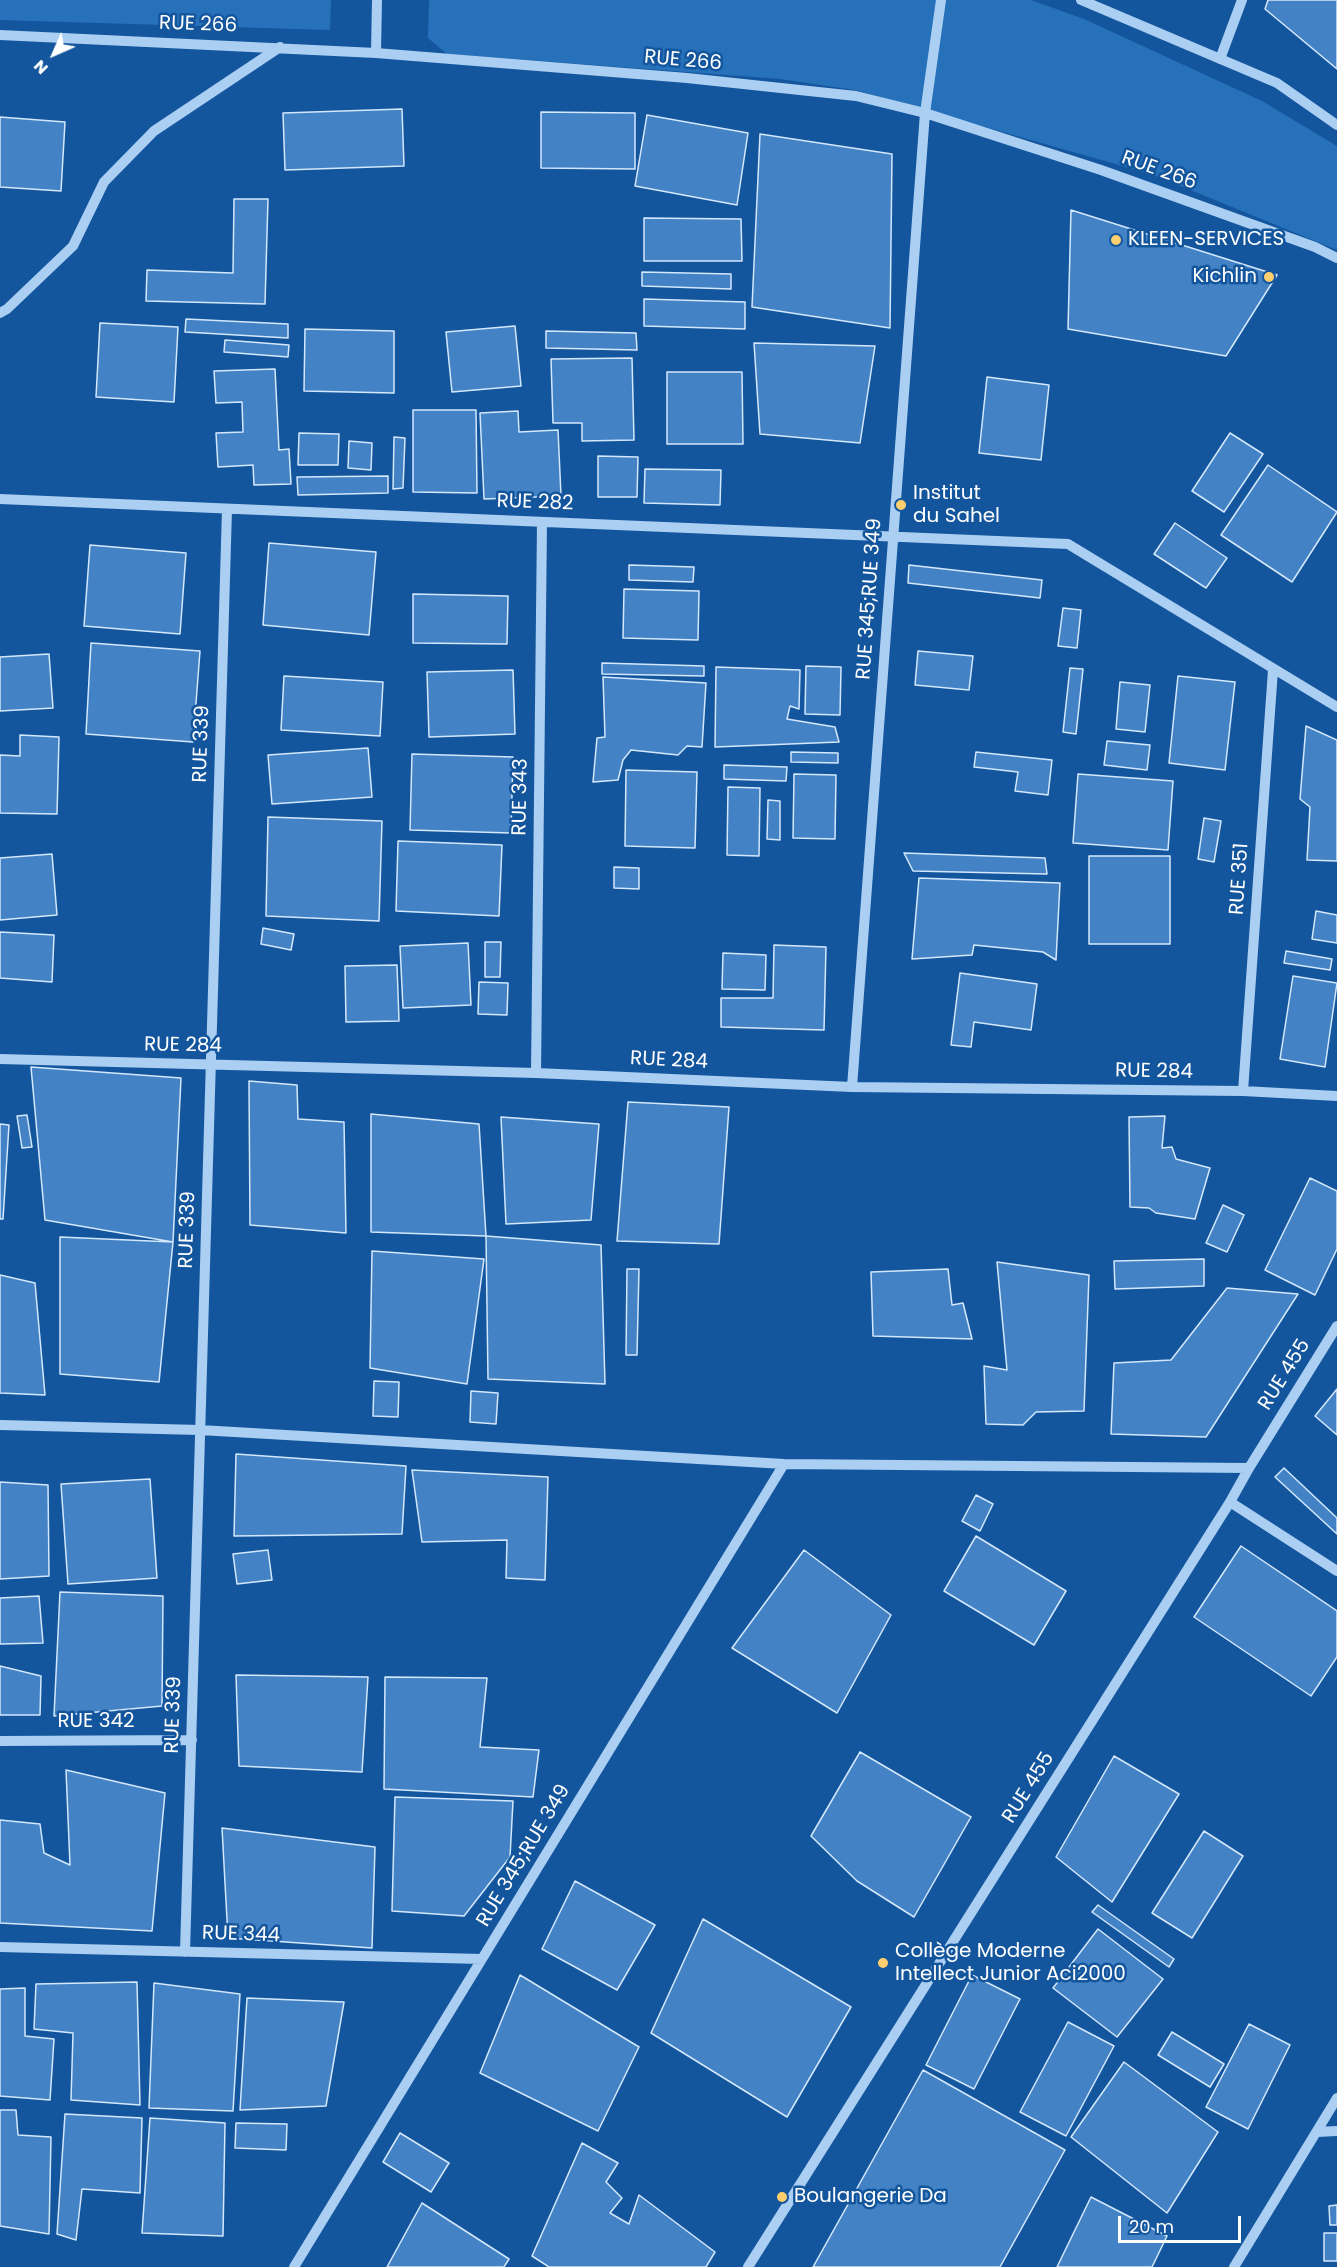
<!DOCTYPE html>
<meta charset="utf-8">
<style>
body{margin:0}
#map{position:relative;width:1337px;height:2267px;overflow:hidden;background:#14569d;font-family:Poppins,sans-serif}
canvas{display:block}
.north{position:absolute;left:24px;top:24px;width:60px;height:60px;-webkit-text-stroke:4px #14569d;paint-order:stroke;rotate:225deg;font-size:16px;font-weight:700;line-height:24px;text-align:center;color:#fff}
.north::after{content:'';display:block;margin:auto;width:21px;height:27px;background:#fff;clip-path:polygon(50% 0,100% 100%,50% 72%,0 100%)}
.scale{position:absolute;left:1118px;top:2216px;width:123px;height:27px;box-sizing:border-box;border:3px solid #fff;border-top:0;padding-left:8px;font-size:18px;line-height:21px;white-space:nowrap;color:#fff;-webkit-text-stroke:4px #14569d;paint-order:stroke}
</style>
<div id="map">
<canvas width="1337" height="2267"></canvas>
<div class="north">N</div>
<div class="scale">20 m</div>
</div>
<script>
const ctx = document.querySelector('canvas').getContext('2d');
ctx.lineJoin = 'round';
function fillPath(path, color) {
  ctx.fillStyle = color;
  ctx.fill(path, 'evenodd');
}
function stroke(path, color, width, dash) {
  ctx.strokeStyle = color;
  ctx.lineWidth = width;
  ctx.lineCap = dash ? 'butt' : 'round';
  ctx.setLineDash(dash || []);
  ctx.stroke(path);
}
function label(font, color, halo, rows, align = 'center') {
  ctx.font = font + ' Poppins,sans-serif';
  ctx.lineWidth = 5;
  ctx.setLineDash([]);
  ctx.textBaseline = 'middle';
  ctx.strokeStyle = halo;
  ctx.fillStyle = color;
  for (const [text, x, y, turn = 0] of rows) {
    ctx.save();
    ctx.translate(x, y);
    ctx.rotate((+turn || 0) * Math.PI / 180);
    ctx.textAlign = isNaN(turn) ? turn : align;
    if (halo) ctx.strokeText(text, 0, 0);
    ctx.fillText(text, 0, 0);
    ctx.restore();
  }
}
fillPath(new Path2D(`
 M0,0h331l-1,30 -330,-10z
 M429,0h602l53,19 178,82 75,45v104l-183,-75 -299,-85 -75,-11 -333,-25 -19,-16z`), '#2771bb');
const building = new Path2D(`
 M1268,0h69v69l-72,-60z
 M402,109l2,57 -119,4 -2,-57z
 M541,112l94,1v56l-94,-1z
 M647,115l101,18 -11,72 -102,-19z
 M0,117l65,5 -4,69 -61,-4z
 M760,134l132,20 -2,174 -138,-21z
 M234,199h34l-3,105 -119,-3 1,-31 86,3z
 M1071,210l206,65 -51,81 -158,-27z
 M644,218l97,1 1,42h-98z
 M642,272l89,2v15l-89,-3z
 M644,299l101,3v27l-101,-3z
 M186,319l102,5v14l-103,-6z
 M100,323l78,4 -4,75 -78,-5z
 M515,326l6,60 -69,6 -6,-60z
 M305,329l89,2v62l-90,-2z
 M546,331l90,2 1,17 -91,-2z
 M225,340l64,5 -1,12 -64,-5z
 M754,343l121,3 -15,97 -100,-9z
 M632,358l2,82 -52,1v-18h-29l-2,-64z
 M275,369l4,81 10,-1 2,35 -37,1 -1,-20 -35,2 -2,-34 27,-1 -1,-30 -26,1 -2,-32z
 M667,372h75l1,72h-76z
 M987,377l62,8 -8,75 -62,-7z
 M413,410h63l1,83 -64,-1z
 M518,411l1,21 39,-2 3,66 -77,3 -4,-86z
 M299,433l40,1 -1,31h-40z
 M1230,433l33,21 -39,58 -32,-21z
 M394,437l11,1 -2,50 -10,1z
 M349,441l23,2 -1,27 -23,-2z
 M598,456l40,1 -1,40h-39z
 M1268,465l69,47 -45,70 -71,-47z
 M645,469l76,1 -1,35 -76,-2z
 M388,476v17l-90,2 -1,-18z
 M1175,523l52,35 -21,30 -52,-34z
 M269,543l107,9 -7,83 -106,-10z
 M90,545l96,8 -6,81 -96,-8z
 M629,565l65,2 -1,15 -64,-2z
 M909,565l133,15 -2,18 -132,-15z
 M624,589l75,2 -1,49 -75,-2z
 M413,594l95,2 -1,48 -94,-1z
 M1063,608l18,2 -4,38 -19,-2z
 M91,643l109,8 -7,91 -107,-8z
 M918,651l55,5 -4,34 -54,-5z
 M49,654l4,54 -53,3v-54z
 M602,663l102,3v10l-102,-2z
 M806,666l35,1 -1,48 -35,-1z
 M716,667l84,3 -1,39 -9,-3 -3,13 48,8 4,15 -124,5z
 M1070,668l13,1 -7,65 -13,-2z
 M513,670l2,64 -86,3 -2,-65z
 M284,676l99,6 -3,54 -99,-6z
 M1178,676l57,6 -10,88 -56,-7z
 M603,677l103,6 -4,64 -15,-1 -9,9 -47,-5 -8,10 -5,20 -25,2 4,-44 8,-1z
 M1120,682l30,3 -5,47 -29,-3z
 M1306,726l31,14v121l-30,-1 3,-53 -10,-8z
 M20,735l39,2 -2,77 -57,-1v-58l20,1z
 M1107,741l43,4 -3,25 -43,-5z
 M368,748l4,49 -100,7 -4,-49z
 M791,752l47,1v10l-47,-1z
 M976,752l76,8 -4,35 -33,-4 3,-19 -44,-5z
 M412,754l101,3 -2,76 -101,-3z
 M724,765l63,2 -1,14 -62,-2z
 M626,770l71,2 -2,76 -70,-2z
 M794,774l42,1 -1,64 -42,-1z
 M1078,774l95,7 -5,69 -95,-7z
 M728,787l32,1 -1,68 -32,-1z
 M768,800l12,1v39l-13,-1z
 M268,817l114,4 -3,100 -113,-5z
 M1204,818l17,3 -7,41 -16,-3z
 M398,841l104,4 -3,71 -103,-5z
 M904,853l141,5 2,16 -134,-3z
 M52,854l5,61 -57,5v-62z
 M1089,856h81v88h-81z
 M614,867l25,1v21l-25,-1z
 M919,878l141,5 -4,77 -13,-8 -69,-7 -2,10 -60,4z
 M1316,911l21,4v28l-25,-4z
 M263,928l31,6 -3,16 -30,-6z
 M0,932l54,3 -2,47 -52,-4z
 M485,942h16l-1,35h-15z
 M468,943l3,62 -68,3 -3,-62z
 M774,945l52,2 -2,83 -103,-3v-29h52z
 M1286,951l46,8 -2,11 -46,-7z
 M723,953l43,2 -1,35 -43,-1z
 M397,965l2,56 -53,1 -1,-56z
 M960,973l77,11 -6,46 -57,-8 -3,25 -20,-2z
 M1293,976l44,7 -12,84 -45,-8z
 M479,982l29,1 -1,32 -29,-1z
 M31,1067l150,11 -8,164 -128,-22z
 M249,1081l48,4 1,34 46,3 2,111 -96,-8z
 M628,1102l101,5 -10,137 -102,-3z
 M371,1114l108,10 7,112 -115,-4z
 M27,1115l5,32 -10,1 -5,-32z
 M1165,1116l-3,32 10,-1 4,12 34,9 -15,51 -39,-6 -7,-5 -19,-1 -1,-90z
 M501,1117l98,7 -8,96 -85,4z
 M0,1124l9,1 -6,94h-3z
 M1310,1178l27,13v58l-22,46 -50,-25z
 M1223,1205l21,10 -17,37 -21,-9z
 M486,1236l115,9 4,139 -117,-5z
 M60,1237l113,5 -14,140 -99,-8z
 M372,1251l112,8 -17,125 -97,-16z
 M1204,1259v27l-89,3 -1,-28z
 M997,1262l92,13 -5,136 -48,1 -13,13 -37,-1 -2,-58 23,4z
 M627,1269h12l-2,86h-11z
 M948,1269l4,36 11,-2 9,36 -99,-3 -2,-64z
 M0,1275l35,8 10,112 -45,-2z
 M1227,1288l71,6 -92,143 -95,-3 3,-71 57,-3z
 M374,1381l25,1 -1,35 -25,-1z
 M1337,1389v46l-22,-19z
 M471,1391l27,2 -2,31 -26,-2z
 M236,1454l170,12 -4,68 -168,2z
 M1284,1468l53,50v16l-62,-57z
 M412,1470l136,7 -3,103 -39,-2 1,-38 -85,2z
 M150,1479l7,99 -89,6 -7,-100z
 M0,1482l48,3 1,91 -49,3z
 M976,1495l17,9 -13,27 -18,-10z
 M976,1536l90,55 -32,54 -90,-54z
 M1241,1546l96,65v46l-26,39 -117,-79z
 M268,1550l4,30 -35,4 -4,-30z
 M804,1550l87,65 -54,98 -105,-65z
 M60,1592l103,4 -1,110 -108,10z
 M39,1596l4,47 -43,1v-46z
 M0,1666l41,10 -1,39h-40z
 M236,1675l132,2 -6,95 -123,-6z
 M385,1677l102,1 -7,69 59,3 -6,47 -149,-8z
 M860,1752l111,65 -57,100 -57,-36 -46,-45z
 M1114,1756l65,38 -67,108 -56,-45z
 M66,1770l99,23 -13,138 -152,-8v-103l40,4 4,29 26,12z
 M395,1797l118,4 -3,56 -46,59 -72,-5z
 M222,1828l153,19 -3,101 -144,-10z
 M1204,1831l39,25 -51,82 -40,-25z
 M575,1881l80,44 -38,65 -75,-41z
 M1098,1905l76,54 -5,8 -77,-55z
 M703,1919l148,88 -64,110 -136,-84z
 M1098,1929l65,50 -46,58 -64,-49z
 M520,1975l119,72 -41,84 -118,-58z
 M972,1975l48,24 -46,90 -48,-24z
 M137,1982l3,123 -69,-5 2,-67 -39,-4 2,-45z
 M154,1983l86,11 -7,117 -84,-3z
 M25,1988v48l29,3 -4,61 -50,-4v-107z
 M247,1998l97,4 -18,104 -86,4z
 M1068,2022l46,24 -48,90 -46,-24z
 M1249,2024l41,21 -42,84 -42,-22z
 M1172,2032l52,32 -14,23 -52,-32z
 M1124,2062l94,70 -51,81 -96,-76z
 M923,2070l142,80 -65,117h-187z
 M0,2110h16l2,25 33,2 -2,97 -49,-8z
 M65,2114l77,4 -2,75 -58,-4 -6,51 -19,-6z
 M150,2118l75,5 -2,113 -81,-3z
 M236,2123l51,1 -1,26 -51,-2z
 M400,2133l49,30 -18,29 -48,-30z
 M582,2143l36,20 -12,19 16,16 -12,15 19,11 10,-29 76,57 -9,15h-157l-17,-11z
 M1091,2197l76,39 -15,31h-95z
 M422,2203l87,56 -5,8h-117z
 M1337,2205v20h-7l-1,-19z
 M1324,2233h13v28h-13z`);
fillPath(building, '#4282c5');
stroke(building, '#d4e8fd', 1.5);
stroke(new Path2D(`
 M1081,0l196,83 60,42
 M0,35l376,18 311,25 169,18 69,17 176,57 214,77 22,11
 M376,53l1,-53
 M1220,59l22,-59
 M0,313l7,-4 66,-63 31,-64 50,-51 126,-84
 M0,499l1068,45 269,163
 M0,1059l536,14 316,14 391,4 94,5
 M536,1073l6,-551
 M852,1087l73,-974 16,-113
 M1243,1091l30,-421
 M0,1425l200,5 584,34 465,4
 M1230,1502l107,69
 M0,1741l192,-1
 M0,1947l482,12
 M185,1952l42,-1443
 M1317,2132l20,-1
 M294,2267l490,-803
 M748,2267l482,-765 19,-34 88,-142
 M1234,2267l103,-169`), '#abcff3', 10);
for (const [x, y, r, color] of [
 [1116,240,6,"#ffcf6e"],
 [1269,277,6,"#ffcf6e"],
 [901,505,6,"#ffcf6e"],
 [883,1963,6,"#ffcf6e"],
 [782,2197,6,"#ffcf6e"]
]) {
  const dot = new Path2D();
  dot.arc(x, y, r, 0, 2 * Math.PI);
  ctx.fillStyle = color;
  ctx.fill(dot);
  stroke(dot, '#14569d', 2);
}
label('20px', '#fff', '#14569d', [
 ["RUE 266",198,25,2],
 ["RUE 266",683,61,5],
 ["RUE 266",1159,171,20],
 ["RUE 282",535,503,2],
 ["RUE 345;RUE 349",870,599,-86],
 ["RUE 339",202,744,-88],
 ["RUE 343",521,797,-89],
 ["RUE 351",1240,879,-86],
 ["RUE 284",183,1046,1],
 ["RUE 284",669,1061,3],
 ["RUE 284",1154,1072,1],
 ["RUE 339",188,1230,-88],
 ["RUE 455",1285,1375,-58],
 ["RUE 339",174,1715,-88],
 ["RUE 342",96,1722],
 ["RUE 455",1029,1788,-58],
 ["RUE 345;RUE 349",524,1856,-59],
 ["RUE 344",241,1935,2]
]);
label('20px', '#fff', '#14569d', [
 ["KLEEN-SERVICES",1128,240],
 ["Kichlin",1257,277,"right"],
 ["Institut",913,494],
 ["du Sahel",913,517],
 ["Collège Moderne",895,1952],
 ["Intellect Junior Aci2000",895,1975],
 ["Boulangerie Da",794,2197]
], 'left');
</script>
